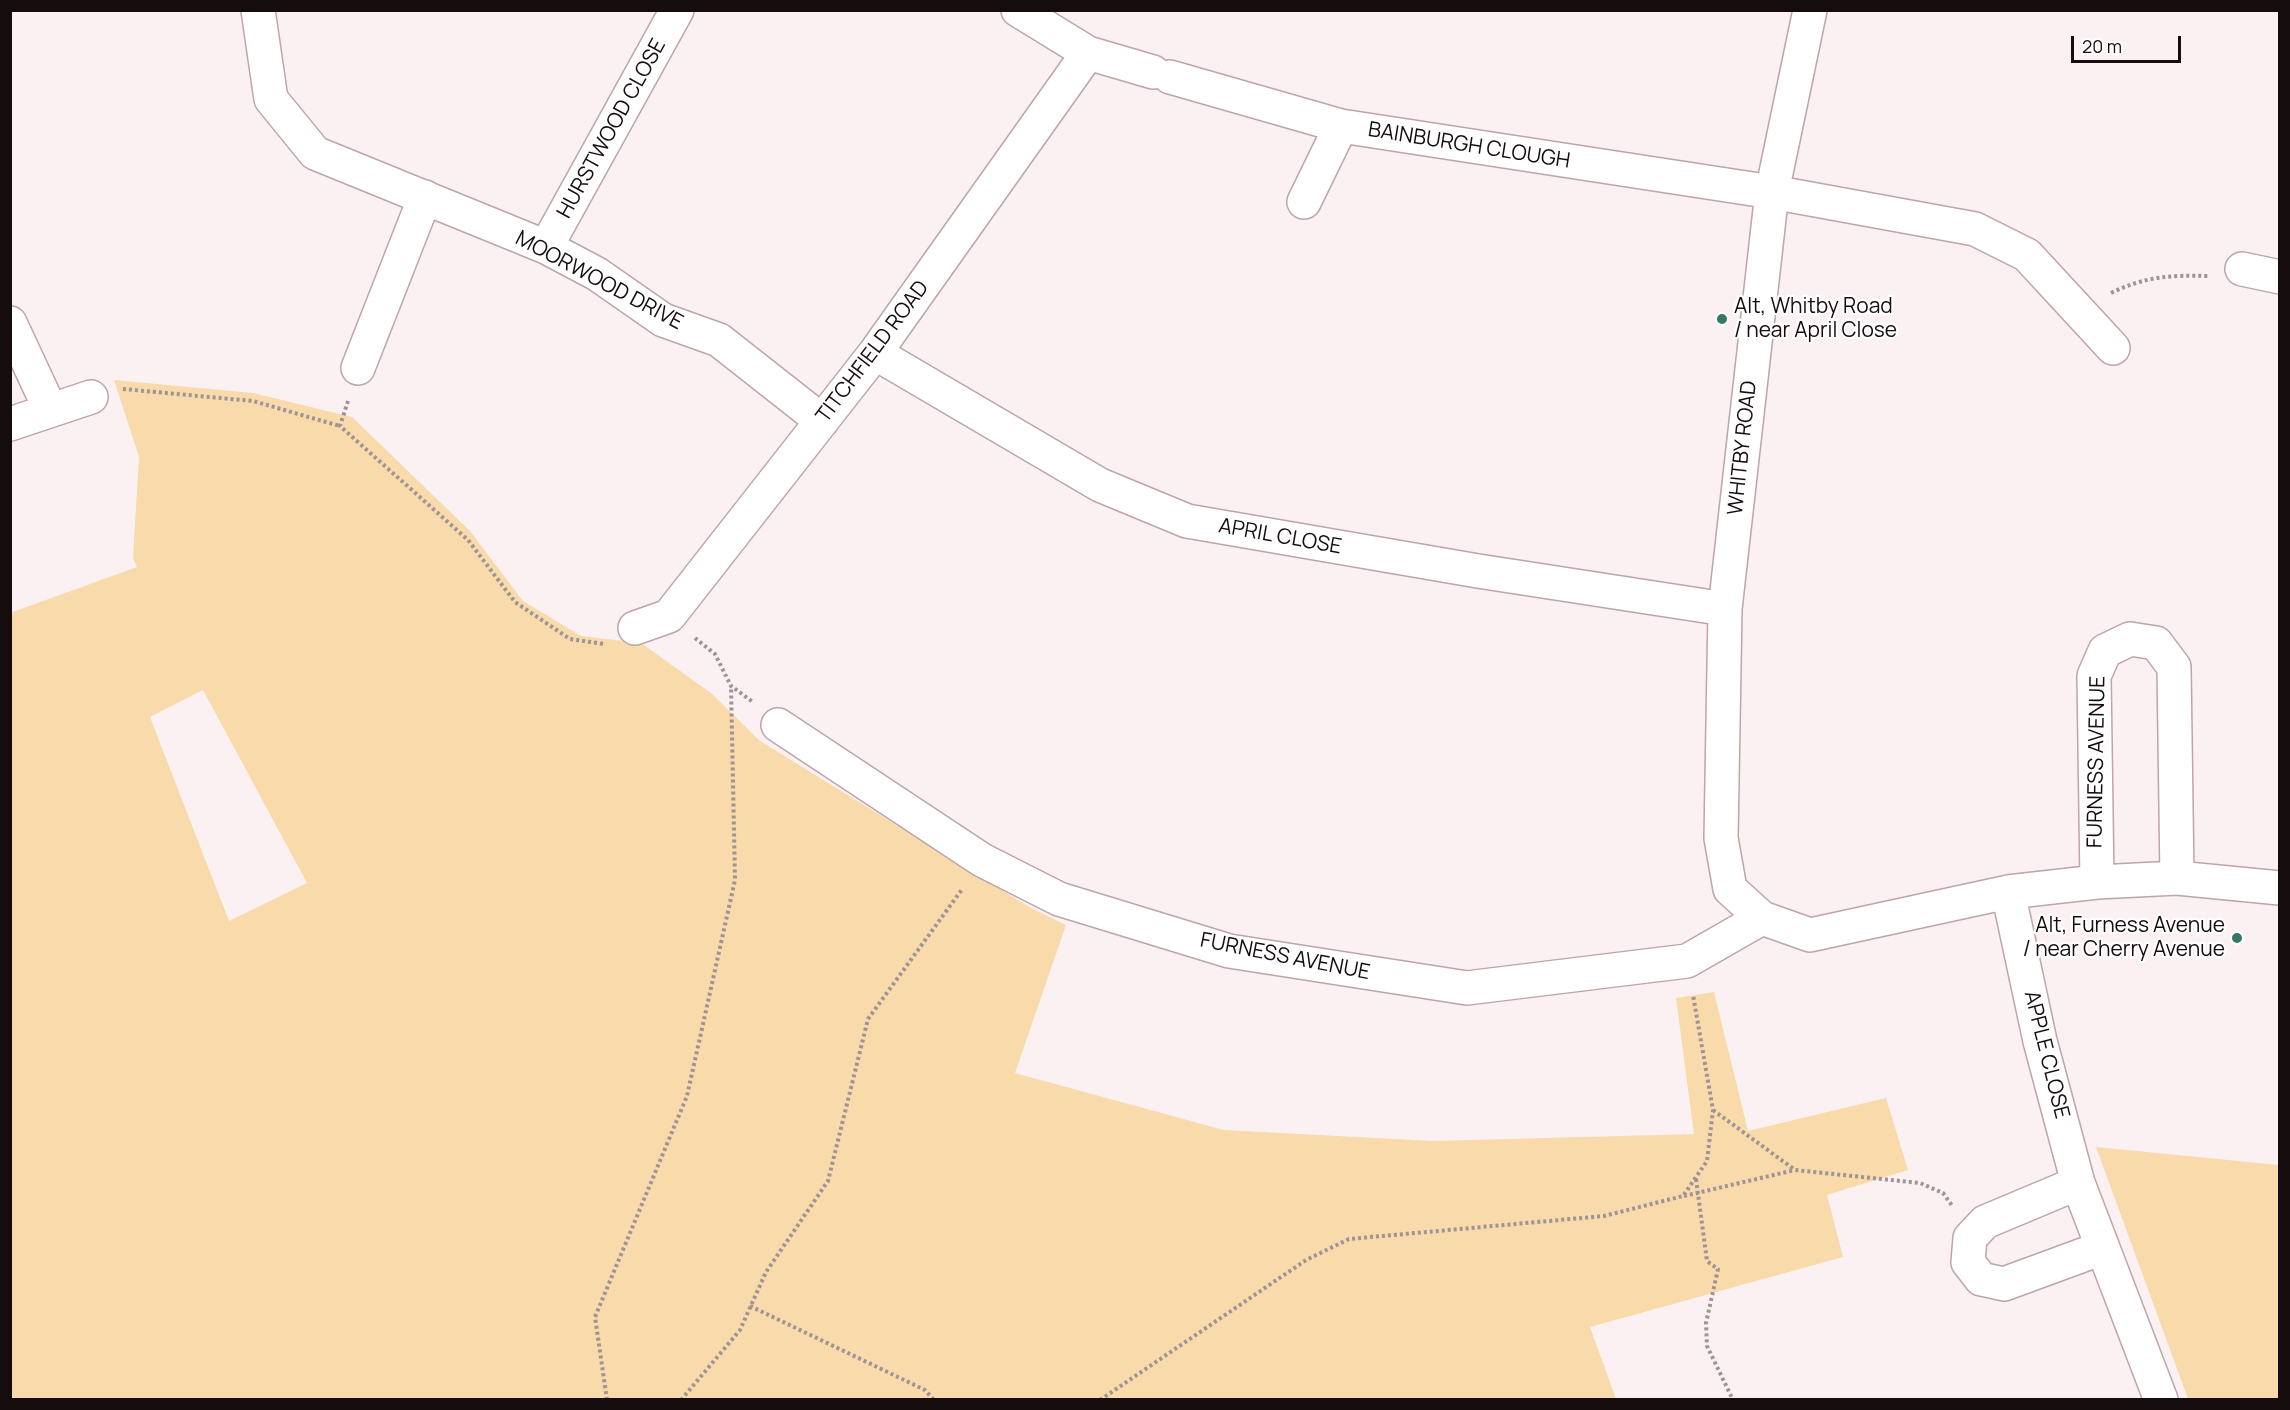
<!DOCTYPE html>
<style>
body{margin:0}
#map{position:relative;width:2290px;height:1410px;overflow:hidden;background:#fcf1f2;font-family:Manrope,sans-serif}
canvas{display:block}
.frame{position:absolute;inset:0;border:12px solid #140c0d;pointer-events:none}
.scale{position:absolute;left:2071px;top:36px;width:110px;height:27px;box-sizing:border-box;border:3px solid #140c0d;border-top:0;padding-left:8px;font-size:18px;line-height:21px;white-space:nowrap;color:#140c0d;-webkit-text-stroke:4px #fff;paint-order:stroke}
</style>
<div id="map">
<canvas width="2290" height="1410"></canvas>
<div class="frame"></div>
<div class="scale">20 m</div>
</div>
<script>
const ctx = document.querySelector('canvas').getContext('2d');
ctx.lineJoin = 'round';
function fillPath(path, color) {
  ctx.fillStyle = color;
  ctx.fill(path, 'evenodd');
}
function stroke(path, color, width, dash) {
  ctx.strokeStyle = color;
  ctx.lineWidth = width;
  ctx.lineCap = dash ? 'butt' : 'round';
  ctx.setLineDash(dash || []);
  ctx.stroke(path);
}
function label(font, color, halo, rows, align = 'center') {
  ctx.font = font + ' Manrope,sans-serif';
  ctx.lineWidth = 4.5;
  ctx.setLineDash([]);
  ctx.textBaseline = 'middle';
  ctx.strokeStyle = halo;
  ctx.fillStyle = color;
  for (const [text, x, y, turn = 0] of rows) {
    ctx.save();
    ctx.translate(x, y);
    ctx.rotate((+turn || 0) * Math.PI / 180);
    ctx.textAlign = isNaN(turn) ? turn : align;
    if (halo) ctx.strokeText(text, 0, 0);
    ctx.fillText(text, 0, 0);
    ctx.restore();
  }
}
fillPath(new Path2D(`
 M114,380l139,13 99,24 118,114 53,70 58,35 60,7 70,50 49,48 271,167 35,17 -51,148 209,57 209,11 261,-7 -18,-136 38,-6 34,139 138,-33 22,72 -81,25 16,62 -253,70 26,72h-1605l-1,-786 127,-46 -4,-9 6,-101zM203,690l104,193 -78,38 -79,-204z
 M2096,1147l183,18v234h-91z`), '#f9daab');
const minor = new Path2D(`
 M258,10l13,89 44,54 231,94 51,27 66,46 56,20 103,81
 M1018,10l70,43 65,19
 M1810,10l-38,182 -47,417 -4,229 9,51 32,29 48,17 198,-43 89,-10 80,-4 103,10
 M1170,77l171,49 431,66 203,37 52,26 86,93
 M1304,202l37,-76
 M546,247l131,-237
 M2242,269l38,8
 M10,323l40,86
 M875,353l225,132 87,36 291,50 247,38
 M358,368l67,-171
 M10,424l81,-27
 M635,628l34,-12 206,-263 213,-300
 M778,725l204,135 77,39 170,52 238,37 220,-27 75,-43
 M2097,882l-3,-206 11,-25 25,-12 26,4 18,24 3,211
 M2008,892l32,149 38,142 83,217
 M2078,1183l-93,39 -15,16 -2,24 13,17 23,5 98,-36`);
stroke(minor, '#bda5a8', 36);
stroke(new Path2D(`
 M2111,293c35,-17 60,-18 98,-17
 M123,389l130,12 87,25
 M348,401l-8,25 128,114 47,62 55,37 34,5
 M695,638l20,16 16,32 22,16
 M1713,1110l82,60 125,13 23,10 10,14
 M1696,1179l11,82 11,8 -12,54 1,23 26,54
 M1684,1196l111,-26
 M750,1306l175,84 9,10
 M607,1400l-12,-83 92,-221 48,-216 -4,-194
 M681,1400l59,-70 26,-58 62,-91 40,-162 95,-131
 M1100,1400l206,-140 43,-21 255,-23 79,-20 24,-35 6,-51 -20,-115`), '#9e9495', 4, [3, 3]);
stroke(minor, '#fff', 33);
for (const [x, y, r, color] of [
 [1722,319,6,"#34776a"],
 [2237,938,6,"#34776a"]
]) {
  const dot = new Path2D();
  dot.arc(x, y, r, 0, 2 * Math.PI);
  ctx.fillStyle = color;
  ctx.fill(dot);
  stroke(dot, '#fff', 2);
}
label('21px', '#140c0d', '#fff', [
 ["HURSTWOOD CLOSE",612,129,-61],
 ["BAINBURGH CLOUGH",1469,146,9],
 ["MOORWOOD DRIVE",599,281,28],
 ["TITCHFIELD ROAD",873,352,-53],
 ["WHITBY ROAD",1743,448,-84],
 ["APRIL CLOSE",1280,537,10],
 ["FURNESS AVENUE",2097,762,-89],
 ["FURNESS AVENUE",1285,957,11],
 ["APPLE CLOSE",2046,1055,76]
]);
label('21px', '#140c0d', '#fff', [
 ["Alt, Whitby Road",1734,307],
 ["/ near April Close",1734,331],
 ["Alt, Furness Avenue",2225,926,"right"],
 ["/ near Cherry Avenue",2225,950,"right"]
], 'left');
</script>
